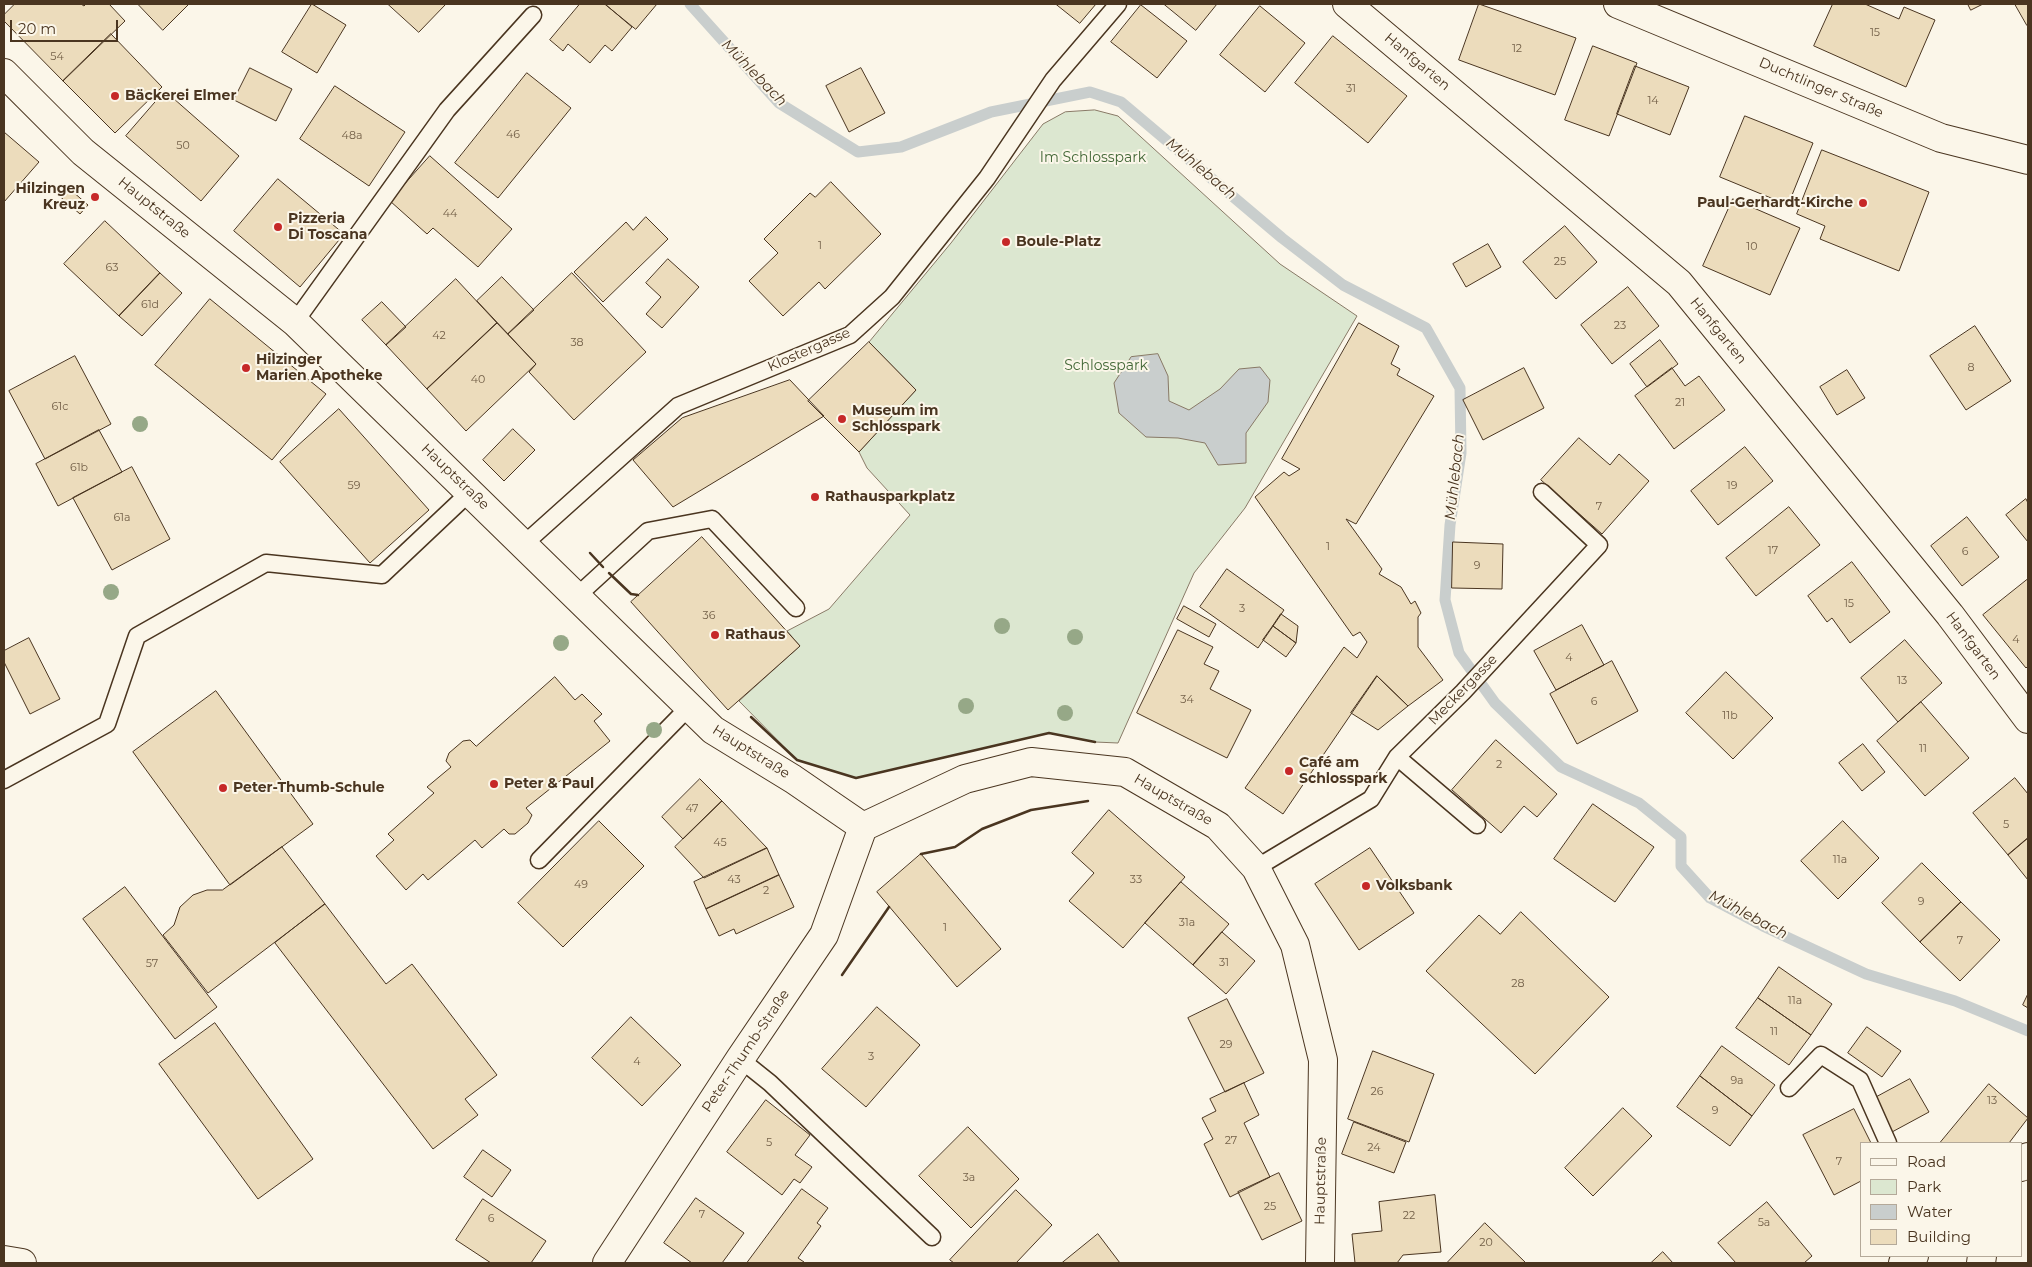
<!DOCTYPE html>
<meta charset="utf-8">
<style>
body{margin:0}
#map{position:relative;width:2032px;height:1267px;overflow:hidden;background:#fbf6e9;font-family:Montserrat,sans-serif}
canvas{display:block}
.frame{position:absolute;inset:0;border:5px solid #4a3520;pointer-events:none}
.legend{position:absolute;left:1860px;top:1142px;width:162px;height:115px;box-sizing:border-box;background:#fbf6e9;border:1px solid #b4a999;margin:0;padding:6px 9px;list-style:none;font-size:15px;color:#4a3520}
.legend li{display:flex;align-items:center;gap:10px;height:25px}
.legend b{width:25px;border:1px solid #b4a999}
.scale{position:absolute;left:10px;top:20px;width:108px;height:22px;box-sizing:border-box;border:2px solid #4a3520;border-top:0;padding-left:6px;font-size:15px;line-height:18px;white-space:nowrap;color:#4a3520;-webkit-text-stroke:4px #fbf6e9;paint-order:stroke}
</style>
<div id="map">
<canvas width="2032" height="1267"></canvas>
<div class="frame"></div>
<ul class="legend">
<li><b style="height:6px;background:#fbf6e9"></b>Road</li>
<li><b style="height:14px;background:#dce7d0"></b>Park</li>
<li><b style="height:14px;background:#c9cecd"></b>Water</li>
<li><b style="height:14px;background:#ecdcbc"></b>Building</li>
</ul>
<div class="scale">20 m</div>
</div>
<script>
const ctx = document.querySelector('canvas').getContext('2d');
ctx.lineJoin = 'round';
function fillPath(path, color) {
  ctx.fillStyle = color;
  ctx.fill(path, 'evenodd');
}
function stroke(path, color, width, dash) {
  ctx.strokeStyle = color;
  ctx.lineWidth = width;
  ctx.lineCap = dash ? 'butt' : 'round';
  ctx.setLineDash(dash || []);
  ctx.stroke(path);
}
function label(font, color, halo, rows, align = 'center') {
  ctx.font = font + ' Montserrat,sans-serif';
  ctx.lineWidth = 4;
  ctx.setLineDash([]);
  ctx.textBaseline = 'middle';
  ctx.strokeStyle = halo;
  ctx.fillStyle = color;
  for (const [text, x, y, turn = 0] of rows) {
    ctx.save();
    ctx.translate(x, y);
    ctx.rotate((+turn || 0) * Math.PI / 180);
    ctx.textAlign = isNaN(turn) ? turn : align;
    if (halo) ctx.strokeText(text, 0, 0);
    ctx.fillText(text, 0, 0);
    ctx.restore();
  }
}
const green = new Path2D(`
 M1095,110l23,6 162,148 77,52 -112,192 -51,65 -76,170 -23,-1 -46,-9 -193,45 -59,-18 -58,-59 61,-55 -13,-15 42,-22 81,-94 -43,-47 -8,-16 57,-62 -47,-48 82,-99 92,-119 22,-12z`);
fillPath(green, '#dce7d0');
stroke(green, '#887966', 1);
const water = new Path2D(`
 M1158,354l10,22 1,25 20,9 31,-21 19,-20 21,-2 10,13 -2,22 -22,31v30l-28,2 -13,-22 -27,-5 -32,-1 -27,-24 -5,-30 17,-26z`);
fillPath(water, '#c9cecd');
stroke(water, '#887966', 1);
stroke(new Path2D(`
 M690,4l89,99 79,49 43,-5 90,-35 99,-20 31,10 161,136 61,47 83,43 34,60 1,65 -11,72 -5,75 14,53 36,50 66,64 78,36 42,34v29l29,32 53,28 103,48 89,27 73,30`), '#c9cecd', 11);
const building = new Path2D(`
 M15,4h66l3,2 2,-2h23l16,17 -62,60 -59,-60v-6z
 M138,4h51l-26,26z
 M312,4l34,21 -29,48 -35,-21z
 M388,4h58l-27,28z
 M580,4h25l27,23 -20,24 -7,-6 -15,18 -22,-19 -5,7 -13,-11z
 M605,4h52l-21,25z
 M1056,4h40l-16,19z
 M1164,4h53l-21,26z
 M1479,4l97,34 -21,57 -96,-35z
 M1833,4h32l34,15 5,-12 31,13 -29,67 -92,-41z
 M1968,4h15l-12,6z
 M2015,4h13v20l-1,1z
 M1141,5l46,36 -30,37 -46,-36z
 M1260,6l45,37 -40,49 -45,-37z
 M111,34l51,53 -47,46 -52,-52z
 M1333,36l74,60 -39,47 -73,-60z
 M1593,46l44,17 -28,73 -44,-16z
 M1635,66l54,21 -19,48 -53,-21z
 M250,68l42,21 -16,32 -42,-21z
 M861,68l24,45 -36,19 -23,-46z
 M527,73l44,35 -73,90 -43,-35z
 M335,86l70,46 -36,54 -69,-47z
 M165,91l74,65 -38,45 -75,-65z
 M1745,116l68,27 -25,62 -68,-28z
 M4,132l35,30 -35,40z
 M1822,150l107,42 -30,79 -79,-32 5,-13 -28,-12z
 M430,156l82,73 -34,38 -45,-39 -6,6 -37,-33z
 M278,179l66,55 -44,53 -66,-56z
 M831,182l50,52 -56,55 -6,-7 -36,34 -34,-35 29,-28 -14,-14 46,-46 5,4z
 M64,184l24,21 -8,9 -24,-21z
 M1733,199l67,29 -30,67 -67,-29z
 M646,217l22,22 -65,63 -29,-30 52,-50 7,8z
 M105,221l55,52 -41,43 -55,-52z
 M1565,226l32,36 -41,37 -33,-37z
 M1488,244l13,23 -35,20 -13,-23z
 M668,259l31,28 -37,41 -16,-14 15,-17 -15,-14z
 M160,273l22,20 -40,43 -23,-20z
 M572,273l74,79 -72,68 -45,-48 7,-8 -28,-30z
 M502,277l32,33 -26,24 -31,-33z
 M456,279l41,44 -70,66 -41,-44z
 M1628,287l31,39 -47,38 -31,-39z
 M210,299l116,95 -54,66 -117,-95z
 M382,302l24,25 -20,18 -24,-25z
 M497,323l39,41 -70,67 -39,-42z
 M1359,323l40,23 -8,18 9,5 -3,6 37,21 -78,128 -10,-5 36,50 -3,5 22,13 10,17 4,-3 6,12 -3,4v30l25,33 -35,26 -31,-30 -94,138 -38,-26 99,-141 13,11 10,-16 -7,-10 -7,4 -98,-139 29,-25 5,4 11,-7 -18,-10z
 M1975,326l36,55 -45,29 -36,-54z
 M1660,340l18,24 -31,23 -17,-23z
 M869,342l47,48 -57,62 -51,-51z
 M75,356l36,68 -66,35 -36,-68z
 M1524,368l20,40 -61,32 -20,-40z
 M1672,368l13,18 14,-10 26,34 -51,39 -39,-53z
 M1847,370l18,28 -28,17 -17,-28z
 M790,380l34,36 -151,91 -40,-47 49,-42z
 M339,409l90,101 -59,53 -90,-101z
 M513,429l22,21 -31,31 -21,-21z
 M99,430l23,42 -64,34 -22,-42z
 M1579,438l31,27 9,-11 30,27 -47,53 -61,-54z
 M1745,447l28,34 -55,44 -27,-34z
 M132,467l38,72 -58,31 -39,-72z
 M2026,499l2,4v39l-22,-27z
 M1789,507l31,38 -64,51 -30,-38z
 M1967,517l32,40 -37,29 -31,-40z
 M702,537l98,109 -72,64 -97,-108z
 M1453,542l50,2 -1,45 -50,-1z
 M1852,562l38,50 -40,31 -18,-25 -5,4 -19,-26z
 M1227,569l57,41 -26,38 -58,-41z
 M2028,579v87l-2,2 -43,-53z
 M1184,606l32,18 -7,13 -32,-18z
 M1281,614l17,12 -2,17 -23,-17z
 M1582,625l22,40 -48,25 -22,-39z
 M1273,626l23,17 -10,14 -23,-17z
 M1178,630l35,17 -9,17 15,7 -9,18 41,21 -24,48 -90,-45z
 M29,638l31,61 -30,15 -26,-52v-11z
 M1905,640l37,43 -44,39 -37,-44z
 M1612,661l26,50 -61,33 -27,-50z
 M1726,672l47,46 -40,41 -47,-46z
 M1377,676l31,30 -30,24 -27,-17z
 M555,677l20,23 7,-6 20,20 -8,7 16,20 -84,67 6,7 -4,8 -13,11h-6l-5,-5 -22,19 -7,-8 -47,40 -5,-6 -17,16 -30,-34 18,-16 -6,-6 46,-41 -7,-6 24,-20 -5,-6 3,-8 14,-12 7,-1 6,6z
 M216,691l97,133 -83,61 -97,-133z
 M1921,702l48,56 -44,38 -48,-55z
 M1496,740l61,54 -20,23 -13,-11 -23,27 -49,-43z
 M1863,744l22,28 -23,19 -23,-28z
 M2015,778l13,16v44l-20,17 -35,-42z
 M700,779l22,22 -39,38 -21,-22z
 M722,801l45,47 -63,30 -29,-31z
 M1593,804l61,43 -39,55 -61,-43z
 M1109,810l76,67 -62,71 -54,-47 25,-28 -22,-20z
 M599,821l45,45 -81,81 -45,-44z
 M1843,821l36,37 -41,41 -37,-38z
 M2028,838v42l-20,-25z
 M282,847l43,57 -117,89 -45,-58 11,-10 6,-18 13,-12 14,-5h15z
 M767,848l12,27 -73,34 -12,-27z
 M1370,848l44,65 -55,37 -44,-66z
 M921,854l80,95 -44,38 -80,-95z
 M1922,863l39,39 -41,40 -38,-39z
 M779,875l15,32 -58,27 -2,-5 -15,7 -13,-27z
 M1181,882l48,42 -36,41 -48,-42z
 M125,887l92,120 -42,32 -92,-120z
 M1961,902l39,38 -40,41 -40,-39z
 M325,904l61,80 26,-20 85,111 -32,24 13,16 -45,34 -158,-206z
 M1521,912l88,85 -74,77 -109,-103 53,-56 21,19z
 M1222,932l33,29 -29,33 -33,-29z
 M1779,967l53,37 -21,31 -53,-37z
 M2028,994v14l-5,-3z
 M1758,998l53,37 -22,30 -53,-37z
 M1227,999l37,74 -39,19 -37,-74z
 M877,1007l43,38 -54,62 -44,-38z
 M631,1017l50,48 -39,41 -50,-48z
 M215,1023l98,136 -55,40 -99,-135z
 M1867,1027l34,24 -19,26 -34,-24z
 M1722,1046l53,39 -23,31 -52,-40z
 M1373,1051l61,23 -25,68 -61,-23z
 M1700,1076l52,40 -22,30 -53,-39z
 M1910,1079l19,33 -37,20 -19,-33z
 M1244,1083l15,32 -15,8 26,54 -40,20 -26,-53 9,-5 -11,-21 14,-7 -6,-12z
 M1989,1084l39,34 -19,25h-69z
 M766,1100l44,35 -15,20 17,12 -12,16 -6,-4 -12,16 -55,-43z
 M1623,1108l29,28 -59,60 -28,-28z
 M1854,1109l17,34h-10v38l-27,14 -31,-60z
 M1354,1122l52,20 -12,31 -52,-19z
 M968,1127l51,52 -48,49 -52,-52z
 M483,1150l28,20 -19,27 -28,-20z
 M1279,1173l23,48 -40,19 -24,-48z
 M802,1189l26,19 -11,15 4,3 -23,32 6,4 -1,1h-56z
 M1016,1190l36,35 -36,38h-62l-4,-3z
 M1435,1195l6,57 -38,3 -6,8h-42l-3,-29 30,-3 -3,-29z
 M696,1198l48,35 -22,30h-30l-28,-20z
 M483,1199l63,42 -15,22h-40l-35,-23z
 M1767,1202l45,54 -8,7h-68l-18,-20z
 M1485,1223l41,40h-79z
 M1098,1234l22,29h-58z
 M1663,1252l10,11h-22z`);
fillPath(building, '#ecdcbc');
stroke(building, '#4a3520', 1);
const lane = new Path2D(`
 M295,322l152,-212 86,-95
 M523,545l155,-139 172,-71 42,-38 95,-119 66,-98 65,-76
 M576,597l72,-66 64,-12 84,89
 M1397,757l80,68
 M4,780l103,-56 30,-88 129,-73 116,12 89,-84
 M539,860l150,-153
 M1256,868l115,-69 26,-42 66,-65 136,-147 -57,-53
 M740,1059l30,24 162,154
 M1789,1088l32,-33 39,25 28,63`);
const street = new Path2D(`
 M1347,4l332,279 271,332 78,104
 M4,73l79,79 212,170 418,408 80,49 70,48
 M863,827l102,-48 66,-17 94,10 93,54 38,42 39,77 28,115 -3,203
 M2021,1167l7,-10
 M4,1260l18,3
 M607,1263l133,-204 84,-124 39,-108
 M1903,1263l11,-7
 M1981,1263l1,-7`);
const secondary = new Path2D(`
 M1618,4l323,134 87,22`);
stroke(lane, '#4a3520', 19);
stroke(street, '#4a3520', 30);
stroke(secondary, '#4a3520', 30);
stroke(lane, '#fbf6e9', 16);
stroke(street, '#fbf6e9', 28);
stroke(secondary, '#fbf6e9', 28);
stroke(new Path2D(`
 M590,553l13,14
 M609,573l22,21 7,1
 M751,717l46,43 59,18 193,-45 46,9
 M921,854l34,-7 27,-18 49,-19 57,-9
 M842,975l47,-68`), '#4a3520', 2.5);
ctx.fillStyle = '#96a887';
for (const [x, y] of [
 [140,424],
 [111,592],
 [1002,626],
 [1075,637],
 [561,643],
 [966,706],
 [1065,713],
 [654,730]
]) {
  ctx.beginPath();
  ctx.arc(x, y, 8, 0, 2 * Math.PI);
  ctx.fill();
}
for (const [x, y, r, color] of [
 [115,96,5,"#c62828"],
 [95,197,5,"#c62828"],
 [1863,203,5,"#c62828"],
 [278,227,5,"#c62828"],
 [1006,242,5,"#c62828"],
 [246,368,5,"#c62828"],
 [842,419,5,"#c62828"],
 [815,497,5,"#c62828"],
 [715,635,5,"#c62828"],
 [1289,771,5,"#c62828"],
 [494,784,5,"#c62828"],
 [223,788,5,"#c62828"],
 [1366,886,5,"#c62828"]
]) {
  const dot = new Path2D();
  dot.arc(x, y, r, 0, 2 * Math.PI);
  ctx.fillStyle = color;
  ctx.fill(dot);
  stroke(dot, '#fbf6e9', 2);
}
label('11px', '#725f47', null, [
 ["15",1875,33],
 ["12",1517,49],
 ["54",57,57],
 ["31",1351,89],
 ["14",1653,101],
 ["46",513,135],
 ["48a",352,136],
 ["50",183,146],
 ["44",450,214],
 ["1",820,246],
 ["10",1752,247],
 ["25",1560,262],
 ["63",112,268],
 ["61d",150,305],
 ["23",1620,326],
 ["42",439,336],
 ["38",577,343],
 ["8",1971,368],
 ["40",478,380],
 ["21",1680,403],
 ["61c",60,407],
 ["61b",79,468],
 ["59",354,486],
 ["19",1732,486],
 ["7",1599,507],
 ["61a",122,518],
 ["1",1328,547],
 ["17",1773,551],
 ["6",1965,552],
 ["9",1477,566],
 ["15",1849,604],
 ["3",1242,609],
 ["36",709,616],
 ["4",2016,640],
 ["4",1569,658],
 ["13",1902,681],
 ["34",1187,700],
 ["6",1594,702],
 ["11b",1730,716],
 ["11",1923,749],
 ["2",1499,765],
 ["47",692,809],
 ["5",2006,825],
 ["45",720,843],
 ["11a",1840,860],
 ["43",734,880],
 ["33",1136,880],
 ["49",581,885],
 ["2",766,891],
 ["9",1921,902],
 ["31a",1187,923],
 ["1",945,928],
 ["7",1960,941],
 ["31",1224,963],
 ["57",152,964],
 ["28",1518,984],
 ["11a",1795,1001],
 ["11",1774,1032],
 ["29",1226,1045],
 ["3",871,1057],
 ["4",637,1062],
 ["9a",1737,1081],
 ["26",1377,1092],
 ["13",1992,1101],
 ["9",1715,1111],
 ["27",1231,1141],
 ["5",769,1143],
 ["24",1374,1148],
 ["7",1839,1162],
 ["3a",969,1178],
 ["25",1270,1207],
 ["7",702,1215],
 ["22",1409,1216],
 ["6",491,1219],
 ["5a",1764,1223],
 ["20",1486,1243]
]);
label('14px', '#4a3520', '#fbf6e9', [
 ["Hanfgarten",1417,62,40],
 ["Duchtlinger Straße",1821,88,23],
 ["Hauptstraße",154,208,39],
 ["Hanfgarten",1718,331,51],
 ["Klostergasse",809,350,-24],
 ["Hauptstraße",455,477,44],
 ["Hanfgarten",1973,646,53],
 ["Meckergasse",1463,690,-46],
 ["Hauptstraße",751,752,32],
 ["Hauptstraße",1173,800,30],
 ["Peter-Thumb-Straße",746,1051,-56],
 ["Hauptstraße",1321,1181,-89]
]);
label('bold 14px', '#4a3520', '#fbf6e9', [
 ["Bäckerei Elmer",125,96],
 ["Hilzingen",85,189,"right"],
 ["Kreuz",85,205,"right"],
 ["Paul-Gerhardt-Kirche",1853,203,"right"],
 ["Pizzeria",288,219],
 ["Di Toscana",288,235],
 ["Boule-Platz",1016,242],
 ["Hilzinger",256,360],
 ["Marien Apotheke",256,376],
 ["Museum im",852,411],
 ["Schlosspark",852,427],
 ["Rathausparkplatz",825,497],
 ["Rathaus",725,635],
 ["Café am",1299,763],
 ["Schlosspark",1299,779],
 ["Peter & Paul",504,784],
 ["Peter-Thumb-Schule",233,788],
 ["Volksbank",1376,886]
], 'left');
label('14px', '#436837', '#fbf6e9', [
 ["Im Schlosspark",1093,158],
 ["Schlosspark",1106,366]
]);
label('italic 15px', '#4a3520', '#fbf6e9', [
 ["Mühlebach",754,73,46],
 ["Mühlebach",1201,169,40],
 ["Mühlebach",1455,477,-84],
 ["Mühlebach",1748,915,28]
]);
</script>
